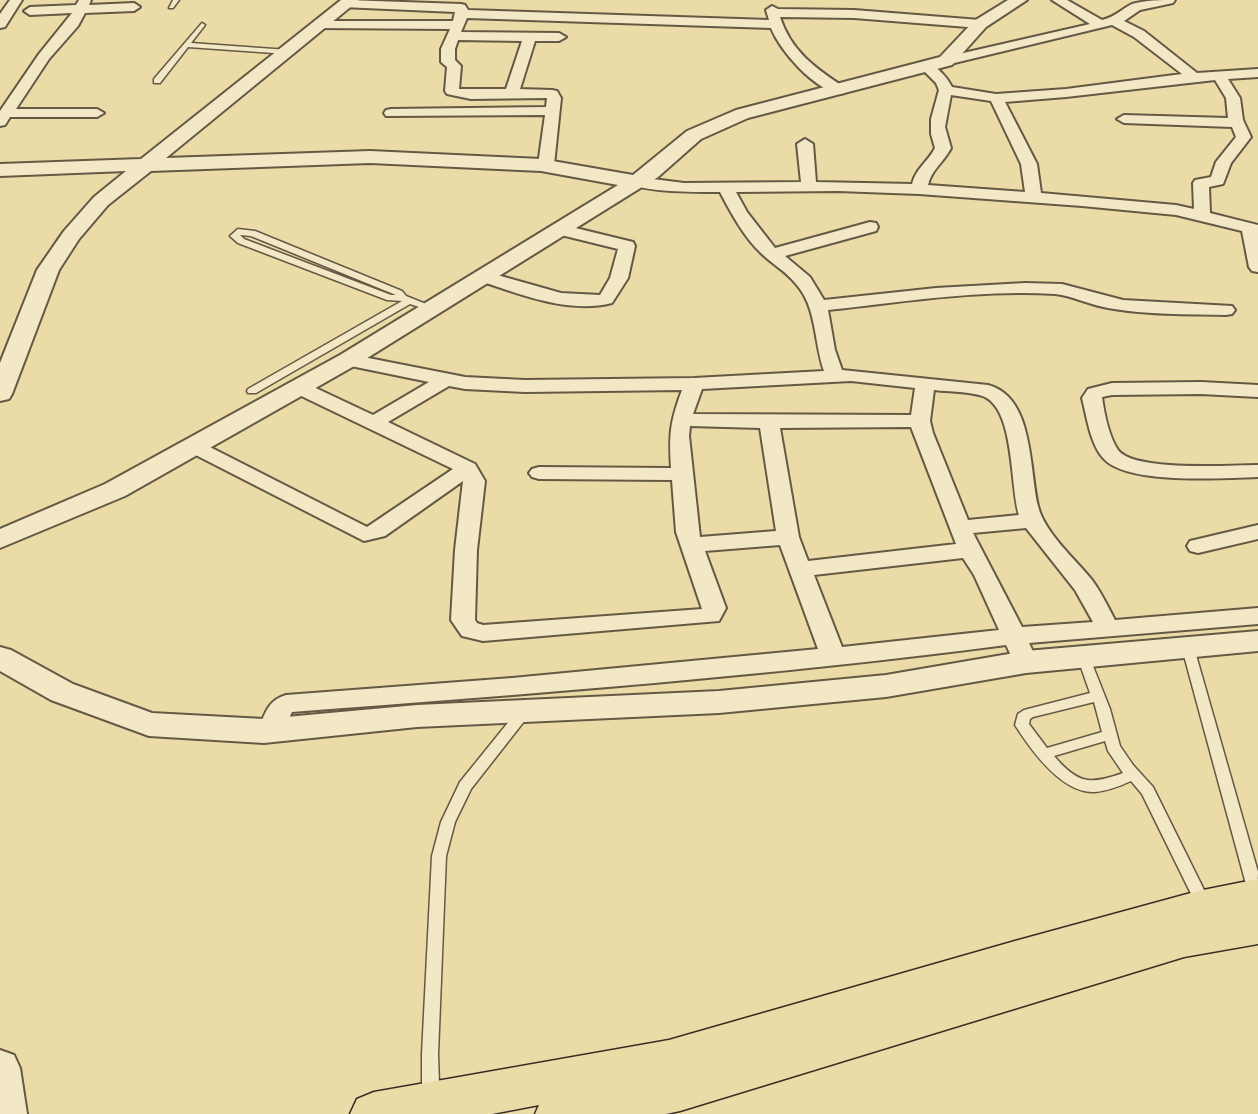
<!DOCTYPE html>
<style>
body{margin:0}
canvas{display:block;background:#ebdba7}
</style>
<canvas width="1258" height="1114"></canvas>
<script>
const ctx = document.querySelector('canvas').getContext('2d');
ctx.lineJoin = 'round';
function stroke(path, color, width, dash) {
  ctx.strokeStyle = color;
  ctx.lineWidth = width;
  ctx.lineCap = dash ? 'butt' : 'round';
  ctx.setLineDash(dash || []);
  ctx.stroke(path);
}
function fillPath(path, color) {
  ctx.fillStyle = color;
  ctx.fill(path, 'evenodd');
}
const service = new Path2D(`
 M173,0h6l-6,8h-4z
 M202,23l3,2 -14,18 97,7 4,2 -4,2 -100,-7 -28,36h-6v-4z
 M238,229l17,2 147,60 4,5 30,12 -5,3 -21,-7 -154,89h-8l-1,-2 1,-2 154,-88 -15,-1 -149,-57 -8,-7zM240,235l11,1 145,59h-5l-147,-56z
 M1188,644l6,4 64,224 -1,29 -5,-2 -3,-4 -67,-247z
 M1083,652l5,1 1,3 21,53 10,37 13,19 20,22 59,119 -3,4 -5,2 -5,-2 -57,-116 -11,-13c-11,5 -24,10 -36,11 -33,2 -64,-42 -80,-67l3,-11 6,-4 66,-17 -13,-37 1,-3zM1094,702l8,30 -55,16 -18,-24 1,-5 3,-2zM1105,741l3,10 15,22c-33,12 -45,11 -69,-17z
 M524,707l5,2 2,3 -2,3 -58,74 -16,33 -9,34 -8,198 2,60h-18v-60l10,-198 9,-34 19,-40 59,-73z`);
const minor = new Path2D(`
 M10,0h12l-17,27 -5,1v-14z
 M79,0h12l-2,5 45,-2 6,4 -6,4 -49,2 -7,13 -29,33 -33,50h81l7,4 -7,4h-87l-5,8 -5,1v-15l39,-57 33,-41 -42,2 -6,-4 6,-4 46,-2z
 M346,0l115,4 4,1 3,5 301,10 -3,-10 6,-4 6,3 76,1 126,10 6,4 -6,4 -126,-10 -74,-1c11,34 35,51 64,70l2,3 -2,3 -5,1c-26,-6 -58,-42 -68,-66l-304,-10 -6,14 98,1 7,4 -7,4h-24l-15,48 32,1 5,1 4,7 -7,67 -8,5 -8,-5 7,-50 -159,1 -2,-3 2,-3 5,-1 155,-2 1,-9 -76,1 -24,-5 -2,-3 2,-24 -6,-5v-13l9,-20 -134,-1 -1,-3 6,-4h132l2,-9 -113,-5 -2,-3 2,-3zM458,40l64,1 -16,48h-47l2,-23 -6,-6v-11z
 M1052,0h15l35,20c15,-4 18,-10 30,-16 13,-4 30,-4 43,-4l-2,3 -33,7 -16,11 20,10 53,42 61,-4v8l-30,2 12,19 3,22 8,17 -20,26 -8,21 -14,3 1,26 48,12v47l-6,-1 -3,-4 -7,-36 -66,-16 -94,-9 -163,-12 -81,-3 -102,1 11,20 28,36 95,-26 6,1 2,4 -2,4 -91,25 25,21 14,23 112,-12 89,-5 37,1 61,16 109,6 3,4 -3,4 -6,1c-39,-1 -79,0 -118,-7 -18,-3 -35,-12 -53,-14 -75,-5 -152,8 -227,16l7,40 7,20 146,15c46,12 41,84 50,121 6,26 37,53 54,74 9,12 16,27 23,40l143,-12v16l-229,19 9,19 -3,6 -9,2 -9,-2 -11,-23c-237,31 -476,49 -714,67l-12,26 -9,2 -9,-2 -4,-7c7,-17 9,-30 28,-36l226,-17 306,-29 -38,-104 -75,6 21,57 -7,13 -236,20 -21,-5 -11,-16 4,-70 8,-69 -78,55 -21,5 -178,-91 -3,-4 3,-4 7,-2 7,2 167,85 86,-58 -162,-78 -3,-4 3,-4h14l68,32 56,-33 -88,-18 -2,-4 2,-4 7,-2 117,23 60,3 169,-2 130,-7c-10,-28 -7,-64 -28,-87 -9,-12 -24,-20 -35,-31 -17,-16 -30,-40 -41,-61 -17,0 -81,1 -91,-10l8,-5 47,6 117,-1 -4,-38 8,-5 8,5 3,38 96,2c4,-16 16,-22 23,-36l-4,-14v-15l8,-29 -3,-7 -16,-16 7,-4c10,3 20,14 25,24l44,7 70,-5 116,-15 -48,-37 -22,-12 -166,40 -7,-4 7,-4 144,-33zM1215,80l11,18 2,20 -104,-3 -7,4 7,4 108,4 4,10 -20,25 -5,15 -16,3 -2,3 1,26 -18,-4 -135,-12 -4,-29 -32,-62 61,-5zM951,95l40,6 30,63 4,28 -97,-7c3,-15 16,-23 23,-37l-6,-21zM851,381l64,7 -4,27 -218,-1 9,-25zM449,386l16,3 60,3 157,-2c-12,32 -13,44 -11,78l-132,-1 -7,2 -3,4 3,4 7,2 133,1 4,52 26,77 -219,16 -6,-2 -2,-3 2,-70 8,-69 -10,-17 -87,-42zM934,390c15,2 37,1 51,7 30,15 25,89 34,118l-51,5 -35,-87 -3,-12zM690,426l70,2 16,103 -76,6 -11,-101zM911,427l45,117 -148,17 -9,-24 -19,-109zM1026,528l49,62 18,32 -71,5 -49,-94zM963,558l11,17 25,55 -157,17 -28,-72z
 M559,224l74,18 2,4 -7,32 -16,25c-45,11 -92,-9 -135,-23l-3,-4 3,-4 6,-1 78,22 39,2 10,-17 8,-29 -65,-16 -2,-4z
 M1201,382l57,3v12l-57,-3 -89,1 -10,2c2,15 7,40 16,53 16,22 113,15 140,15v12c-35,1 -130,8 -154,-18 -14,-15 -17,-42 -22,-61l6,-9 24,-6z
 M1258,525v14l-60,14 -8,-2 -3,-5 3,-5z`);
const tertiary = new Path2D(`
 M341,0h18l-193,158 204,-7 171,8 92,16 54,-44 49,-21 204,-53 34,-36 34,-21h19l-41,27 -34,38 -204,53 -47,21 -43,38 -302,188 -231,131 -125,52v-19l105,-45 235,-129 278,-170 -77,-14 -171,-8 -219,8 -43,34 -29,34 -20,31 -47,124 -3,5 -9,2v-38l37,-93 27,-39 30,-34 32,-26 -126,5v-12l141,-5z
 M1258,631v20l-232,22 -140,24 -167,16 -302,14 -153,16 -115,-7 -98,-36 -51,-29v-24l11,3 62,34 79,29 112,6 153,-14 302,-14 167,-16 140,-24z
 M0,1050l14,5 6,13 7,46h-27z`);
const primary = new Path2D(`
 M1258,879v65l-74,13 -504,154 -14,3h-131l4,-9 -47,9h-142l7,-15 17,-7 295,-52 346,-99 183,-50z`);
stroke(service, '#655946', 3);
stroke(minor, '#655946', 4);
stroke(tertiary, '#655946', 4);
stroke(primary, '#382e25', 3);
fillPath(service, '#f2e8c6');
fillPath(minor, '#f2e8c6');
fillPath(tertiary, '#f2e8c6');
fillPath(primary, '#ebdba7');
</script>
